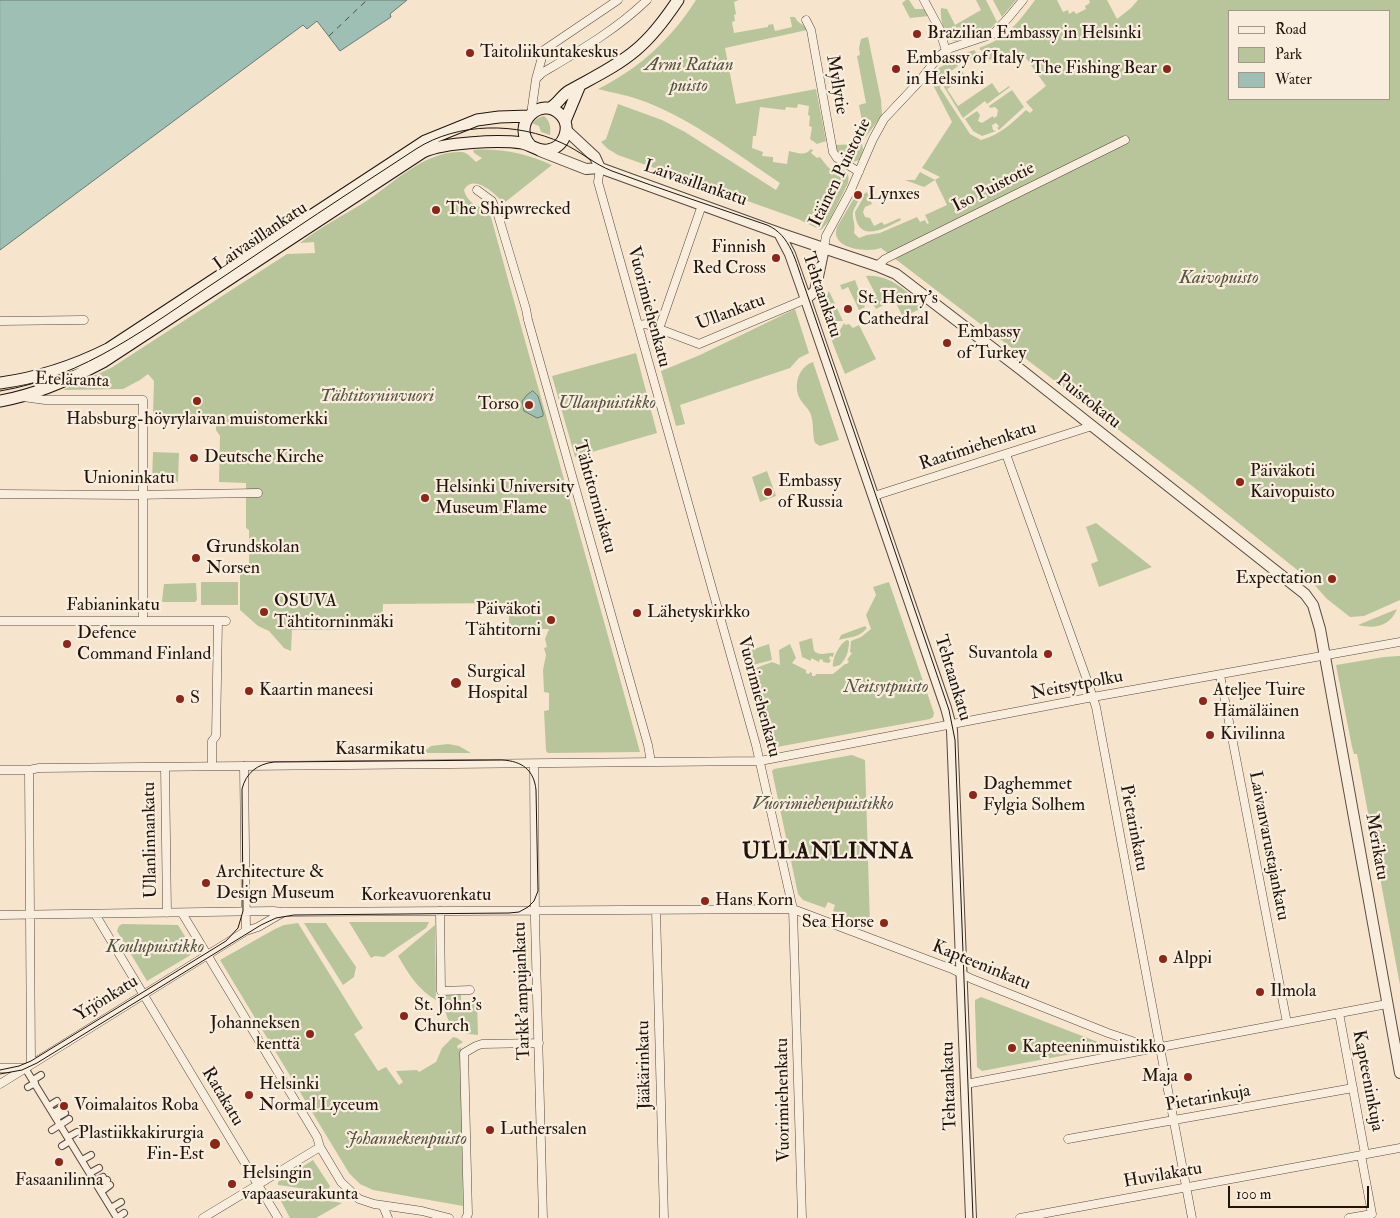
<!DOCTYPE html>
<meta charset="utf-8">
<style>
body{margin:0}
#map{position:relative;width:1400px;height:1218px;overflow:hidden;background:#f6e5cc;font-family:"IM FELL Double Pica",serif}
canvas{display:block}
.legend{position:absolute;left:1228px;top:10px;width:162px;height:90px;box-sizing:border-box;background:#f9eede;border:1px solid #a2978a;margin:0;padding:6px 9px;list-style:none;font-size:15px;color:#20140d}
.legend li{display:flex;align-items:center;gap:10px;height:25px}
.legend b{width:25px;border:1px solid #a2978a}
.scale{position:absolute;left:1228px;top:1186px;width:141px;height:22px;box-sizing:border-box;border:2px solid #20140d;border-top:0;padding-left:6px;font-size:15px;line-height:18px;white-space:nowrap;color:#20140d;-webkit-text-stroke:4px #f9eede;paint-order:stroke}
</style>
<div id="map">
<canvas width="1400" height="1218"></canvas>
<ul class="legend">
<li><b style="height:6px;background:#f9eede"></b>Road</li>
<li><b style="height:14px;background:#b8c59a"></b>Park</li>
<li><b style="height:14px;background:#9dbfb4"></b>Water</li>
</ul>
<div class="scale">100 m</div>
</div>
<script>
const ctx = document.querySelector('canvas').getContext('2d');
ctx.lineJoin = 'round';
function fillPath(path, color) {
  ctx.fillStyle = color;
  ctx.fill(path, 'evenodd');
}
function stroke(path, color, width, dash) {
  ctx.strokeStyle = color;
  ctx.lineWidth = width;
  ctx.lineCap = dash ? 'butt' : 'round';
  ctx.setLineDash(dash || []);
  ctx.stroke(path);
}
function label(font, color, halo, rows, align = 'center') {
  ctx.font = font + ' "IM FELL Double Pica",serif';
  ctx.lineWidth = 4.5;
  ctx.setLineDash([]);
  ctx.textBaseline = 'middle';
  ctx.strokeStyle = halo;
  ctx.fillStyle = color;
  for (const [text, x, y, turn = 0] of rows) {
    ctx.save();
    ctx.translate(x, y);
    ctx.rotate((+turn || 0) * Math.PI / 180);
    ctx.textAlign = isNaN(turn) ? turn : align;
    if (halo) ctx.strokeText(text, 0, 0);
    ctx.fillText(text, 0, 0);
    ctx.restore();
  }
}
fillPath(new Path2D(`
 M696,0h43l-5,2 2,12 -2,1 1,6 -3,1 2,11 34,-6v-2l5,-1 2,7 17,-4 -2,-10h5c2,6 9,7 12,13l-82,18 11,56 80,-15 10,52 -9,3 -7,-5 2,-12 -3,-1 1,-10 -2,-1 1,-9 -11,-2 -1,4 -11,-1 -1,3 -25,-3 -4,29h-3l-1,12 11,4 -1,4 11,1v5l14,2 2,-13c8,2 17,5 22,-2l2,1 -2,3 6,5 3,-1 7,9 11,10 5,-6c6,3 6,7 5,13l-19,38 -8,9 -23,-11 -180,-64 -10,-6 -7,-7 5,-3 12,-35 44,16 23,12 91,58 4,-7c-43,-29 -86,-62 -134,-81 -15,-6 -32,-9 -48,-13 42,-21 73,-50 98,-89z
 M906,0h3l6,9h10l4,7 -19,2 -8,-15z
 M976,0h10l11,22 -7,7 -15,2v4c-6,2 -14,6 -20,6 -12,-2 -15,-24 -14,-33l6,1 8,16 26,-15z
 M993,0h23l-14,17z
 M1035,0h22l6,12 5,-2 1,4 5,-3 2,3 10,-5 -1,-3 5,-3 -1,-3h18l10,19 14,-11 7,-8h262v600l-36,16 -14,1 -23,-18 -16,-18 -115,-92 -315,-241c-13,5 -52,1 -44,-21l16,-27 6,-4c0,6 -4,10 -6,16 -1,7 3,13 1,21l5,5 8,-3 13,-2 37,-16 3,5 5,-2 2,4 2,-1 -4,-8 22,-10 -12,-25 -11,7 -19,-7h10l5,-8 15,8 5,-3 -18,-9 30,-46 -22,-43 9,-11 14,-9 5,7c-8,6 -17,11 -18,22l30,46 11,6c19,-5 31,-17 45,-30l4,3 3,-3 -7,-8 20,-16 -25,-35 -20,14 -6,-8 -5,3 -11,-12c28,-10 38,-24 56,-48zM1229,11h160v88h-160z
 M868,37l13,63 1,15 -17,23 -6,-33 7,-2 -9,-47 3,-1 -1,-7 2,-9z
 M974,50l9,10 -3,2 -3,-2 -5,-2 -8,5 -6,-7z
 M961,69l5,8 -19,12 11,17 34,-23 7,10 10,-7 1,1 -23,17 -2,-3 -22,17 -19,-31 2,-6z
 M1012,90l12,17 -25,23 -2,-2 2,-2 -3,-3 -4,2 1,5 3,1 -14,5 -9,-5 -8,-12 12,-8 3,4 -2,6 4,2 11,-7 1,2 3,-2 1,-6 -3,-3 -5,1 -1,-2z
 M544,116c6,5 7,11 6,19l-9,-3 -2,-6 -7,-3 6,-5z
 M862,144l1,6 -4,10 -6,2c-8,-4 -17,-8 -19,-17z
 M473,150c28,-2 54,4 79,15l-48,38c-9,-9 -30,-30 -40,-13 3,12 13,17 25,20 49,181 102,361 151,542l-92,1 -2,-2 -2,-40 5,-1v-17l-5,-1 -1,-22 3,-15 -2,-7 3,-1 -2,-8 4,-10h-18v4h-22v-30l-126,1 -1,25 -90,1 -1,21 -7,-3 -15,-17 -11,-5 -18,-16v-46h9v-34l-3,-2v-45l-27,-1 1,-46 -4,-6v-15l-63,-1 1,-33 -6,-7 -8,6 -17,9 -60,1 48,-22 176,-114 28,-1 -1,-11 -14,1c20,-16 44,-28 65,-41 29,-19 58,-50 95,-50 6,-1 11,5 16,10l6,-4 -8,-5z
 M867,192l5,12 -7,3 -2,5 2,5 5,1 4,8 8,-4 2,3 16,-7 1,2c-17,9 -44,24 -46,-8l7,-12v-5z
 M866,276c24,-2 41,16 58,31l-21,10 -7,-14 -4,-2 -16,8 -5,-9 6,-3z
 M855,280l10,27 -6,3 -11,-23 -6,3 -2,-5z
 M829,291l14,30h-10l-1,5 1,3 7,1 4,-7 1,2 4,-1 4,4 6,-3 17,34 -31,15c-8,-22 -29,-62 -16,-83z
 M795,309l14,44 -10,5 -9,10 -110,37 5,19 -9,2 -15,-55 39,-16z
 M636,353l21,80 -82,24 -23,-81z
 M813,362l26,78 -19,6 -5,-3c-3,-10 -1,-19 -4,-28 -2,-7 -8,-10 -11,-16 -7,-13 -2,-32 13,-37z
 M153,452l26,1 -1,29 -26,-1z
 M767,471l9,25 -16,6 -8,-25z
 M1096,523l56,44 -53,20 -8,-23 7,-3 -12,-34z
 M201,582h37v23h-37z
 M889,582l45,131 -1,4 -3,2 -164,30 -21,-77 27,-10 8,3 -1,-15 11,-6 6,14 -4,5 14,7v3l3,1 1,-2 2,1v3h3l1,-2h17l12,-10h2l2,-3 -2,-1 5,-7 -2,-1 1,-11 10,-4 10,-8 -5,-14 10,-20 -3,-8z
 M196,583l1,17 -2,2h-32l-1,-1 2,-17z
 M1397,609c-7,18 -23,20 -39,16z
 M865,626l2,2c-8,10 -18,9 -28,12l2,-5z
 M812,638l2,13c8,6 13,1 20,2l-1,4 -3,-1 -1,3 2,1 -2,3 -6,-1v-2l-3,-1 -1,3 -8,-4v3l-9,-4 -3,-15z
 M847,640l2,1c0,9 -2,17 -9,24l-7,2c-1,-8 6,-23 14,-27z
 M769,644l3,16 -23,6 -4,-14z
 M1399,656h1v329l-43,-231h-3l-2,-7 -16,-82 48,-8z
 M448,744l11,2 12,7h-49l9,-7z
 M852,755l13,5 5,166 -34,-13 -3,-2 2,-6 -7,-3 -3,6 -22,-8 -5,-6 -26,-123 2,-2z
 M349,922h80l-3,6 -38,26 -4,3 -9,-1 -4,2z
 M298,923l65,105 -9,6 24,37 8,-4 13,18 4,-3 -7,-11 21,-1 2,2 17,-10 6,-14 11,-11 4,1 6,4 -6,4 1,3 3,-2 2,159 -90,-16 -13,-6 -11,-11 -129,-213 55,-31 9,-4z
 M304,923h22l30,44 -2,10 -11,8z
 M122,924l56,1 16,26 -5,5 -42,25 -30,-50 2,-5z
 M435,925l1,75c-18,-10 -28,-27 -38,-44z
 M461,992v9h16l1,34c-28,-2 -35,-16 -33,-42z
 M981,997l122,47v4l-121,23 -5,-4 -2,-61v-6z
 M313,1160l17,26 -3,6 -49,-7v-3z
 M288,1193l54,10 -26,15h-26l-9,-17 1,-5z`), '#b8c59a');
const water = new Path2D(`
 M0,0h407l-17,14 1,3 -51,34 -23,-30 -10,8 -4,-4 -303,225z
 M533,391l5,5 5,17v3l-6,2 -13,-7 -2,-10 5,-6z`);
fillPath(water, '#9dbfb4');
stroke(water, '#6b7b71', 1);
stroke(new Path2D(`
 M329,36l38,-36`), '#4c5047', 1, [6, 5]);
const pedestrian = new Path2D(`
 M25,1068l92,150
 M33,1080l8,-5
 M28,1087l7,-4
 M49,1106l8,-5
 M53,1113l9,-5
 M56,1118l9,-5
 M52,1130l17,-11
 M68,1137l9,-5
 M62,1146l8,-5
 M82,1160l9,-5
 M90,1173l9,-5
 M95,1181l8,-4
 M98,1186l9,-6
 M101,1192l9,-7
 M111,1208l10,-6
 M117,1218l7,-5`);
const minor = new Path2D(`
 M924,0l15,28 7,23
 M806,20l5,10 22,122 4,6 22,14
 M537,78l5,-5c37,-22 74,-43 105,-73
 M531,114l5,-35 8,-29 74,-50
 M600,168l-2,14 158,563 37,164 9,309
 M477,190l15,11 6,14 28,94 2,11 120,425 3,17
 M824,248l2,-12 24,-44 23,-53 11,-20 33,-35 23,-29 11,-7 42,-14 16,-17 14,-17
 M877,266l8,-7 240,-119
 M0,321l84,-1
 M638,325l8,-1 53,20 107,-45
 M659,329l43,-124
 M23,397l22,3h98v221
 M1006,454l81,226 9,27 96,511
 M0,494l131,1 127,-2
 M874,496l218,-70
 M0,621h226
 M1220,675l67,348
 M534,764l1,156 8,298
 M212,766v-25l4,-5 2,-115
 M244,766l2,165
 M165,767l2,146
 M0,770h29l10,-2 721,-7 333,-64 307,-55
 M29,770l2,294
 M656,910l8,308
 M440,911l1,80 29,-1
 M182,913l135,224 3,10 21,35 18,17 15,5 48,7 27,7
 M95,914l183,304
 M0,915l273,-4 11,1 509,-3 159,60 20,10 136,54 33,11 18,3
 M1339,1013l26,141
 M0,1068h25
 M0,1084l246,-153 12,-4 26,-15
 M966,1084l421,-80
 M1068,1139l285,-51
 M383,1206l5,12
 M203,1218l117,-71
 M466,1218l2,-4 -4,-161 12,-7 6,-2 57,-1
 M1020,1218l380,-70
 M1349,1218l23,-4 -11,-59`);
const tertiary = new Path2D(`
 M566,130l29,27 5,11
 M540,151l46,18 14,-1 179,65 98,33 19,8 124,95 285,225 8,11 7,24 80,444
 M779,233l11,21 12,34 144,420 6,22 19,488
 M806,299l9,-8 9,-43`);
const secondary = new Path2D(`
 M550,108c8,-4 12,-13 19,-17 23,-13 47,-24 67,-41 17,-14 30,-32 42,-50
 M565,121l15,-36
 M0,383c37,-5 74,-17 108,-34l317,-208 52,-21 22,-3 30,-1
 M0,401c36,-6 71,-22 103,-39l320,-210c22,-10 76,-12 99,-9 10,2 16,9 26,7 16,-2 24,-23 13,-35 -20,-21 -51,10 -30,31`);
stroke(pedestrian, '#56483d', 8);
stroke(minor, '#56483d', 9);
stroke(tertiary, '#56483d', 12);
stroke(secondary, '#20140d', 13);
stroke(pedestrian, '#f9eede', 6);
stroke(minor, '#f9eede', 8);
stroke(tertiary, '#f9eede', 10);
stroke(secondary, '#f9eede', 11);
stroke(new Path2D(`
 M0,391c85,-14 150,-66 220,-112 65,-44 130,-87 196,-130 42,-27 101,-27 146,-6 18,8 32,21 50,28 51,19 103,36 155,54 24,10 29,38 37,60l145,425 6,30 18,478
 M0,1070l19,-4 12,-5 195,-120 12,-13 5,-17 -1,-122c4,-16 15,-25 32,-27l228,-2c20,1 32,10 34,30l2,101 -4,10 -6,6 -9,5 -10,1 -215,2 -18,3 -15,7 -224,138 -15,7 -22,4`), '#20140d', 1);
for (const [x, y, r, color] of [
 [917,34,5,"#8f2418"],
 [470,53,5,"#8f2418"],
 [896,69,5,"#8f2418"],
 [1167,69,5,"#8f2418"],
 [858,195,5,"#8f2418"],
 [436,210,5,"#8f2418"],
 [776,258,5,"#8f2418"],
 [848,309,5,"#8f2418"],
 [947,343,5,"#8f2418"],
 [197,401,5,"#8f2418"],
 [529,405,5,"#8f2418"],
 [194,458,5,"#8f2418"],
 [1240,482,5,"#8f2418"],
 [768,492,5,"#8f2418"],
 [425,498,5,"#8f2418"],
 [196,558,5,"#8f2418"],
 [1332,579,5,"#8f2418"],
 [264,612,5,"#8f2418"],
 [637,613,5,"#8f2418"],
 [551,620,5,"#8f2418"],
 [67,644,5,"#8f2418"],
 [1048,654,5,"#8f2418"],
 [456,683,6,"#8f2418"],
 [249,691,5,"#8f2418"],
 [180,699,5,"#8f2418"],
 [1203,701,5,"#8f2418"],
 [1210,735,5,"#8f2418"],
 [973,795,5,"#8f2418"],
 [206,883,5,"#8f2418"],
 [705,901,5,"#8f2418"],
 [884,923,5,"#8f2418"],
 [1163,959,5,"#8f2418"],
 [1260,992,5,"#8f2418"],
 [404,1016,5,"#8f2418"],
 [310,1034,5,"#8f2418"],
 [1012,1048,5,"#8f2418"],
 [1188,1077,5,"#8f2418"],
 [249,1095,5,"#8f2418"],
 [64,1106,5,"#8f2418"],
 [490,1130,5,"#8f2418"],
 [215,1144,6,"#8f2418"],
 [59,1162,5,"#8f2418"],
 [232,1184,5,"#8f2418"]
]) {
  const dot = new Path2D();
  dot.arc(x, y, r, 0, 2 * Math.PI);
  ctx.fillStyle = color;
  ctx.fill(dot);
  stroke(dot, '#f9eede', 2);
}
label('18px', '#20140d', '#f9eede', [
 ["Brazilian Embassy in Helsinki",927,34],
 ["Taitoliikuntakeskus",480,53],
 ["Embassy of Italy",906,59],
 ["in Helsinki",906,80],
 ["The Fishing Bear",1157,69,"right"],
 ["Lynxes",868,195],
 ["The Shipwrecked",446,210],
 ["Finnish",766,248,"right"],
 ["Red Cross",766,269,"right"],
 ["St. Henry's",858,299],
 ["Cathedral",858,320],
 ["Embassy",957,333],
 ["of Turkey",957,354],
 ["Torso",519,405,"right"],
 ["Habsburg-höyrylaivan muistomerkki",197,420,"center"],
 ["Deutsche Kirche",204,458],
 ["Päiväkoti",1250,472],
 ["Kaivopuisto",1250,493],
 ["Embassy",778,482],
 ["of Russia",778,503],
 ["Helsinki University",435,488],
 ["Museum Flame",435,509],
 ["Grundskolan",206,548],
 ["Norsen",206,569],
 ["Expectation",1322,579,"right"],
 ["OSUVA",274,602],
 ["Tähtitorninmäki",274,623],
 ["Päiväkoti",541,610,"right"],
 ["Tähtitorni",541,631,"right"],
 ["Lähetyskirkko",647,613],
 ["Defence",77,634],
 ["Command Finland",77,655],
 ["Suvantola",1038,654,"right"],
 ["Surgical",467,673],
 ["Hospital",467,694],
 ["Kaartin maneesi",259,691],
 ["Ateljee Tuire",1213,691],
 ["Hämäläinen",1213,712],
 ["S",190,699],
 ["Kivilinna",1220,735],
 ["Daghemmet",983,785],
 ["Fylgia Solhem",983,806],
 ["Architecture &",216,873],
 ["Design Museum",216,894],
 ["Hans Korn",715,901],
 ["Sea Horse",874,923,"right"],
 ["Alppi",1173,959],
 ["Ilmola",1270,992],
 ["St. John's",414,1006],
 ["Church",414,1027],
 ["Johanneksen",300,1024,"right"],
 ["kenttä",300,1045,"right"],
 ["Kapteeninmuistikko",1022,1048],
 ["Maja",1178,1077,"right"],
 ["Helsinki",259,1085],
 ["Normal Lyceum",259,1106],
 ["Voimalaitos Roba",74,1106],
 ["Luthersalen",500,1130],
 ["Plastiikkakirurgia",204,1134,"right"],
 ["Fin-Est",204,1155,"right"],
 ["Helsingin",242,1174],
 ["vapaaseurakunta",242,1195],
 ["Fasaanilinna",59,1181,"center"]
], 'left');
label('italic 18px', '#55523e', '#f9eede', [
 ["Armi Ratian",689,66],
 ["puisto",689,87],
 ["Kaivopuisto",1219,279],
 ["Tähtitorninvuori",377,397],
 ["Ullanpuistikko",607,404],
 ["Neitsytpuisto",886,688],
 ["Vuorimiehenpuistikko",823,805],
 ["Koulupuistikko",155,948],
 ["Johanneksenpuisto",406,1140]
]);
label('18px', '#20140d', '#f9eede', [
 ["Myllytie",836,85,80],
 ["Itäinen Puistotie",841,173,-64],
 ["Laivasillankatu",695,184,19],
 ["Iso Puistotie",994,188,-27],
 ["Laivasillankatu",261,237,-34],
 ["Tehtaankatu",821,295,71],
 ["Vuorimiehenkatu",648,307,75],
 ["Ullankatu",731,313,-21],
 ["Eteläranta",72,381,2],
 ["Puistokatu",1088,402,38],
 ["Raatimiehenkatu",978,447,-18],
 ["Unioninkatu",129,479],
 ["Tähtitorninkatu",594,497,74],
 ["Fabianinkatu",113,606],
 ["Tehtaankatu",952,678,73],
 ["Neitsytpolku",1077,686,-11],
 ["Vuorimiehenkatu",758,697,75],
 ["Kasarmikatu",380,750],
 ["Pietarinkatu",1133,828,79],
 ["Ullanlinnankatu",151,840,-91],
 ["Laivanvarustajankatu",1268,846,79],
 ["Merikatu",1376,847,80],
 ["Korkeavuorenkatu",426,896],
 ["Kapteeninkatu",981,966,22],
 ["Tarkk'ampujankatu",523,991,-92],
 ["Yrjönkatu",107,999,-32],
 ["Jääkärinkatu",645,1065,-91],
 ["Kapteeninkuja",1367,1081,79],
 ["Tehtaankatu",950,1086,-92],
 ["Ratakatu",222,1097,59],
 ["Pietarinkuja",1208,1099,-10],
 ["Vuorimiehenkatu",784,1100,-91],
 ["Huvilakatu",1163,1176,-10]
]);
ctx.letterSpacing = '1px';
label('bold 22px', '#20140d', '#f9eede', [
 ["ULLANLINNA",828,853]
]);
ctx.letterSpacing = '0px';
</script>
